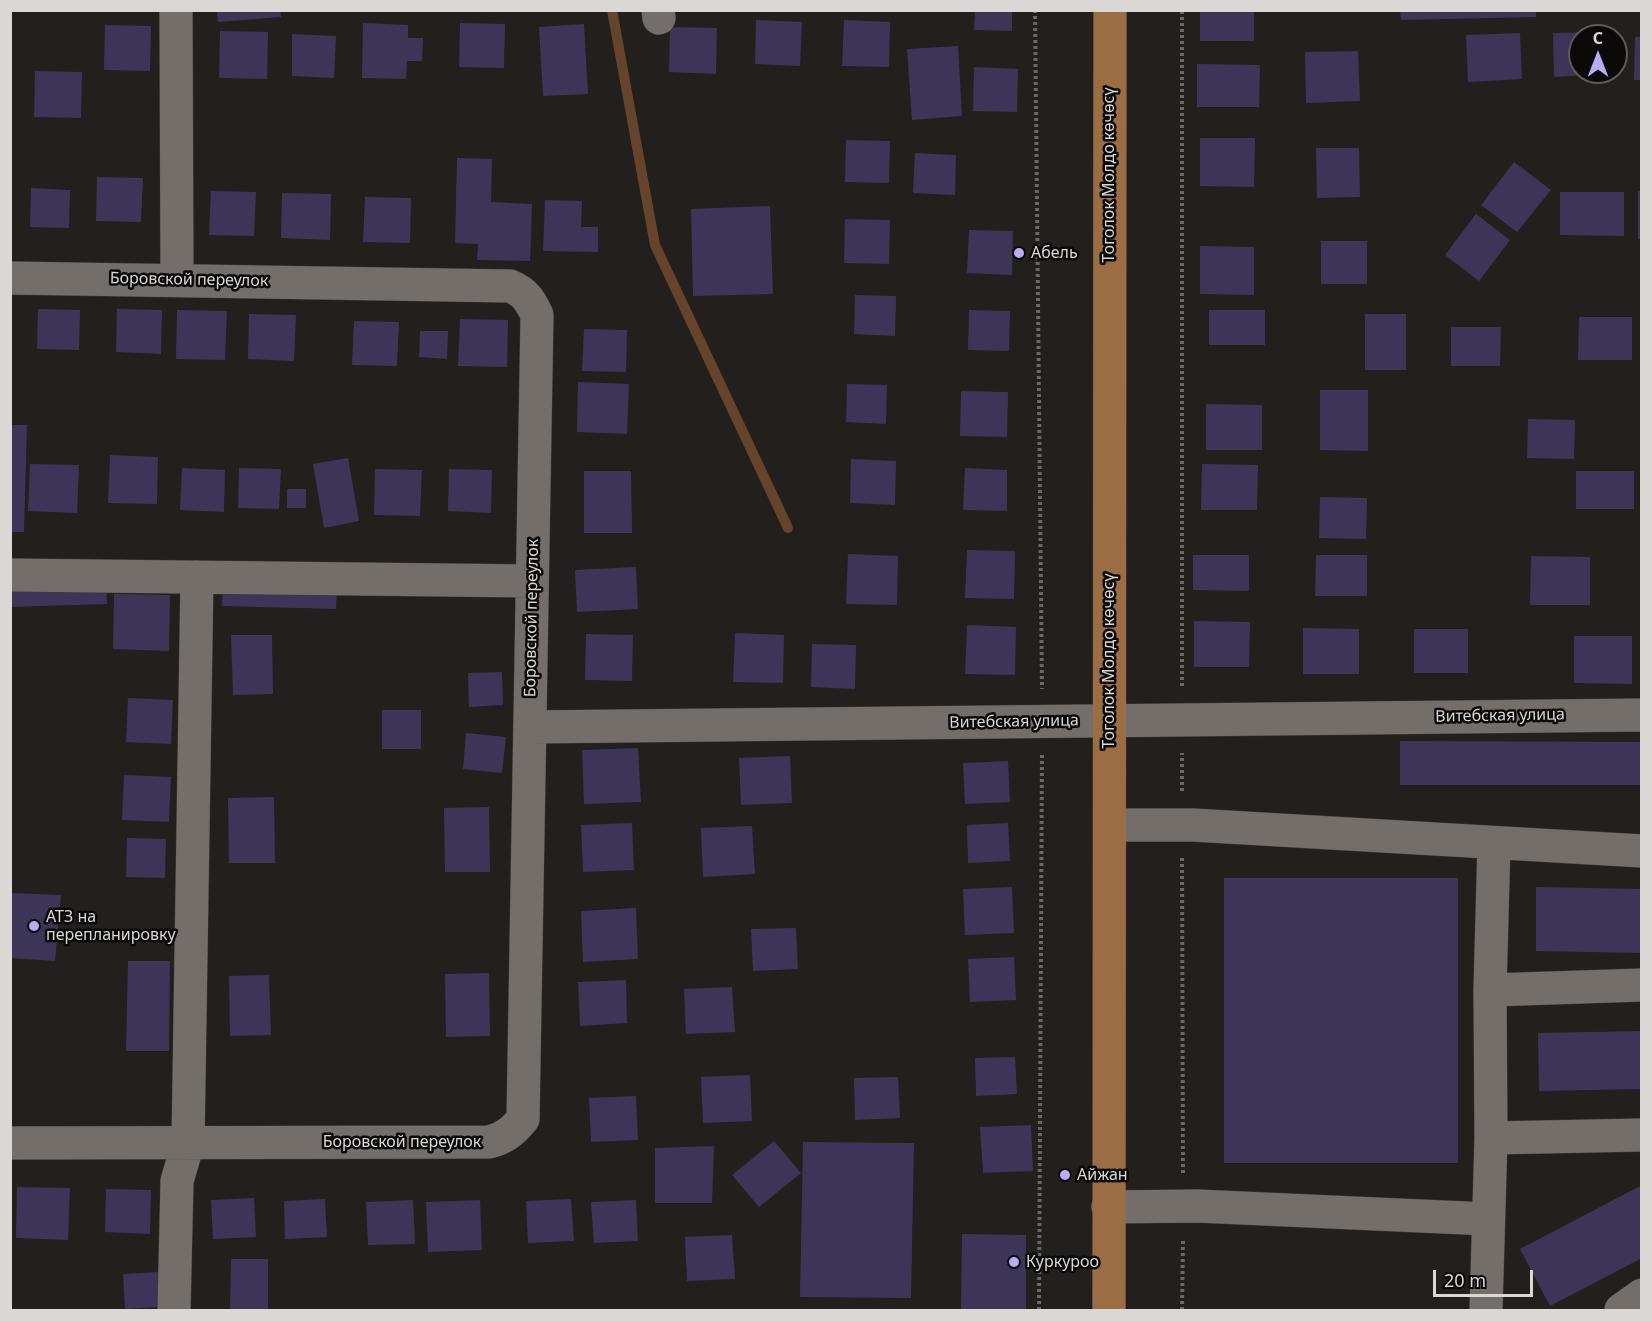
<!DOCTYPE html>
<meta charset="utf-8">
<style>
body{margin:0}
#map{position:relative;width:1652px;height:1321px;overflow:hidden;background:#231f1c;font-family:"Noto Sans",sans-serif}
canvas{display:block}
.frame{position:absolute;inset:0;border:12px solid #dad7d5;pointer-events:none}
.north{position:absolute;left:1568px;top:24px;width:60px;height:60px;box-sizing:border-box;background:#0b0908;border:2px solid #5e5b5a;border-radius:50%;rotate:0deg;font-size:16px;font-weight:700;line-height:24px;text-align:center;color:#dad7d5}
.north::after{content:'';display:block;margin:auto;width:21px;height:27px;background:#bbaaf6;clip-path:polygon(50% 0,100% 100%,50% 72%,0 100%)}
.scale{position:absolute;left:1433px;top:1270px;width:100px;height:27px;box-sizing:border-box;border:3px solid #dad7d5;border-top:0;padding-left:8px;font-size:18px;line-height:21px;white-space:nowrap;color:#dad7d5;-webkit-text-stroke:4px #0b0908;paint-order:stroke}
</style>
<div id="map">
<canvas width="1652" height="1321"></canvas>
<div class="frame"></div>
<div class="north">С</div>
<div class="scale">20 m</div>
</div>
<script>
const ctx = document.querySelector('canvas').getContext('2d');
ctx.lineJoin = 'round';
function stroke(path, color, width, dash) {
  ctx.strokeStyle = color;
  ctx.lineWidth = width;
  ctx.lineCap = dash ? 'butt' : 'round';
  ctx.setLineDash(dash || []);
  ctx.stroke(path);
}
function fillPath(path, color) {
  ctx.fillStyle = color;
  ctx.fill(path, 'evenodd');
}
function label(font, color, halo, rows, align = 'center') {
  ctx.font = font + ' "Noto Sans",sans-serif';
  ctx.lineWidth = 5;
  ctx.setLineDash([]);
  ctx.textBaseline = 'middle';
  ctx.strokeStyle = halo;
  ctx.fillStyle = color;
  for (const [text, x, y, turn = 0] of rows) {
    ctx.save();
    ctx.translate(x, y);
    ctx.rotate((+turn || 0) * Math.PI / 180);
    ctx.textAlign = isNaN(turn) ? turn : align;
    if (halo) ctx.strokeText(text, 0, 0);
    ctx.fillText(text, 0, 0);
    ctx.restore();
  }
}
stroke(new Path2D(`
 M612,10l43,235 133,283`), '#65442b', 10);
fillPath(new Path2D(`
 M217,10h63l1,7 -63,5z
 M975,10h37v21l-38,-1z
 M1200,10h54v31h-54z
 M1400,10h136v7l-135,3z
 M756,20l46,2 -2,44 -45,-2z
 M844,20l46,2 -1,45 -47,-1z
 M363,23l45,2v13h15l-1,23h-15l-1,18 -44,-1z
 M460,23l45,1 -1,44 -45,-1z
 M584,24l4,70 -45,2 -4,-69z
 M105,25l46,1 -1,45 -46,-1z
 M670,27l47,1 -1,46 -47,-2z
 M220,31l48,1 -1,47 -48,-1z
 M1606,32v4h-26v36h27v2l-53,3 -1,-44z
 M1520,33l2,46 -54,3 -2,-47z
 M292,34l44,2 -2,42 -42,-2z
 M1635,37h7v43h-8z
 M958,46l4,70 -50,4 -5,-71z
 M1358,51l2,50 -54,2 -1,-51z
 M1197,64l63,1 -1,42h-62z
 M974,67l44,2 -1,43 -44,-1z
 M35,71l47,1 -1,46 -47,-1z
 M1200,138h55l-1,49 -54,-1z
 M846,140l44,1 -1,42 -44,-1z
 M1316,148h43l1,49 -43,1z
 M915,153l41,2 -1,40 -42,-2z
 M457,158l35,1 -1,43 41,2 -2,57 -53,-1 1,-16 -23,-1z
 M1514,162l37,28 -34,42 -36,-27z
 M97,177l46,1 -2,44 -45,-1z
 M31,188l39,2 -1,38 -39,-1z
 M211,191l45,1 -2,44 -45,-1z
 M1638,191h4v48h-4z
 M1560,192h64v44l-64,-1z
 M282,193l49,1 -1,46 -49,-2z
 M365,197l46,1 -1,45 -47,-1z
 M545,200l37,1 -1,26h17v25l-55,-1z
 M770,206l3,88 -80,2 -2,-87z
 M1476,214l34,26 -31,41 -34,-26z
 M845,219l45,1 -1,44 -45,-1z
 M969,230l44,1 -1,44 -45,-2z
 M1321,241h46v43h-46z
 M1200,246l54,1v48l-54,-1z
 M855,295l41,1 -1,40 -41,-2z
 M38,309l42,1 -1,40 -42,-1z
 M117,309l45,1 -1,44 -45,-2z
 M177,310l50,1 -2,49 -49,-1z
 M969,310l41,1 -1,40 -41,-1z
 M1209,310h56v35h-56z
 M249,314l47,1 -2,46 -46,-2z
 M1365,314h41v56h-41z
 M1579,317h53v43h-54z
 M460,319l48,1 -1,47 -49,-1z
 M354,321l45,1 -2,44 -45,-1z
 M1451,327h50l-1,39h-49z
 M584,329l43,1 -1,42 -44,-1z
 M420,331h28l-1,28 -28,-2z
 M578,382l51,2 -2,50 -50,-2z
 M847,384l40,1 -1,39 -40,-2z
 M1320,390h48v61l-48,-1z
 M961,391l47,1 -1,45 -47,-1z
 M1206,404l56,1v45h-56z
 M1528,419l47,1 -1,39 -47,-1z
 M10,425h17l-3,107h-14z
 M110,455l48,2 -1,47 -49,-1z
 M348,458l11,63 -35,7 -11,-64z
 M851,459l45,2 -1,44 -45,-2z
 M30,464l49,1 -2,48 -49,-2z
 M1202,464l56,1 -1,45h-56z
 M182,468l43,2 -1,42 -44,-2z
 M239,468l42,1 -2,40 -41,-1z
 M965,468l42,2v41l-44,-1z
 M375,469l47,1 -2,46 -46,-1z
 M449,469l43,1 -1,43 -43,-2z
 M584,471h47l1,62h-48z
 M1576,471h58v38h-58z
 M287,489h19v19h-19z
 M1320,497l47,1 -1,41 -47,-1z
 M967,550l48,1 -1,48 -49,-1z
 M848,554l50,2 -1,49 -51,-1z
 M1193,555h56v36l-56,-1z
 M1316,555h51v41h-52z
 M1531,556l59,1v48h-60z
 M636,567l2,42 -61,3 -2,-42z
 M106,576l1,28 -97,3v-27z
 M223,581l114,4 -1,24 -114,-3z
 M114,594l56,1 -1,56 -56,-2z
 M1194,621l56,1 -1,45h-55z
 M967,625l49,2 -1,48 -50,-1z
 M1303,628l56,1v45h-56z
 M1414,629h54v44h-54z
 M735,633l49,2 -1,48 -50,-1z
 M586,634l47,1 -1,46 -47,-1z
 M231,635h41l1,59 -40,1z
 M1574,636h58v48l-58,-1z
 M812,644l44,1 -1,44 -44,-2z
 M502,672l1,33 -34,2 -1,-34z
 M128,698l45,2 -2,44 -45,-2z
 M382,710h39v39h-39z
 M466,733l40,4 -4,36 -39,-4z
 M1400,741l242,1v43h-242z
 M638,748l3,54 -57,2 -2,-54z
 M790,756l2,47 -51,2 -2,-47z
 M1008,761l2,41 -45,2 -2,-41z
 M124,775l47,2 -2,45 -47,-2z
 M274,797l1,66h-46l-1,-65z
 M489,807l1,65h-45l-1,-64z
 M632,823l2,47 -51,2 -2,-47z
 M1008,823l2,38 -42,2 -1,-38z
 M752,826l3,48 -52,3 -2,-49z
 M127,838l39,1 -1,39 -39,-1z
 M1224,878h234v285h-234z
 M1012,887l2,46 -49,2 -2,-46z
 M1536,887l106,2v64l-106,-2z
 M10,893l51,2 -6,66 -45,-3z
 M636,908l2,51 -55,3 -2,-51z
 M796,928l2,41 -45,2 -2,-42z
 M1014,957l2,43 -46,2 -2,-43z
 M128,961h42l-1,90h-43z
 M489,973l1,63 -44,1 -1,-63z
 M269,975l2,60 -41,1 -1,-60z
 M626,980l1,43 -47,3 -2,-44z
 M732,987l3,45 -49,2 -2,-45z
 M1642,1031v58l-103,2 -1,-58z
 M1015,1057l2,37 -41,2 -1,-38z
 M750,1075l2,46 -49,2 -2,-46z
 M898,1077l2,41 -45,2 -1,-42z
 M636,1096l2,44 -47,2 -2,-44z
 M1031,1125l2,46 -50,2 -3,-46z
 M774,1141l27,32 -42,34 -27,-32z
 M803,1142l111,1 -3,155 -111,-1z
 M714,1146l-2,57h-57v-55z
 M1642,1185v73l-92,48 -30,-57z
 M17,1187l53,1 -2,52 -52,-2z
 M106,1189l45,1 -1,44 -45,-2z
 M254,1198l2,39 -43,2 -2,-39z
 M325,1199l2,38 -42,2 -1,-38z
 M571,1199l3,42 -46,2 -2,-42z
 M413,1200l2,44 -47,1 -2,-43z
 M480,1200l2,50 -54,2 -2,-50z
 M636,1200l2,41 -44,2 -3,-41z
 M962,1234l64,1v75h-65z
 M732,1235l3,44 -48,2 -2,-44z
 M231,1259h37v51l-38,-1z
 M158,1272l2,35 -35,2 -2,-35z`), '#3d3557');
const minor = new Path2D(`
 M176,10l1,270
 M658,10l1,8
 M10,278l500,8c15,6 20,14 27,29l-14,804c-10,12 -18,19 -34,23l-479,1
 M10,575l522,6
 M530,727l1112,-12
 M1110,825h83l449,26
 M1490,990l152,-5
 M1491,1138l151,-3
 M1108,1207l89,-1 291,13
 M174,1310l3,-129 11,-38 9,-566
 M1486,1310l5,-172 -1,-148 4,-147
 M1621,1310l21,-15`);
const major = new Path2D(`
 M1109,1310l1,-1300`);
stroke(minor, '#3d3a38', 34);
stroke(major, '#3d3a38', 34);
stroke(new Path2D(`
 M1035,10l7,679
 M1182,686v-676
 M1182,791v-38
 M1182,858l1,317
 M1039,1310l3,-557
 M1182,1310l1,-71`), '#6a6764', 4, [3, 3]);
stroke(minor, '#736e6a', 33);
stroke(major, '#9b6d45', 33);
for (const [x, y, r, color] of [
 [1019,253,6,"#bbaaf6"],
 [34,926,6,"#bbaaf6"],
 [1065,1175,6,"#bbaaf6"],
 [1014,1262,6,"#bbaaf6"]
]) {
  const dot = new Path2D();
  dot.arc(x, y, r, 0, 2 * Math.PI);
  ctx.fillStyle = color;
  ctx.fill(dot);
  stroke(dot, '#0b0908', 2);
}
label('16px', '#dad7d5', '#0b0908', [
 ["Тоголок Молдо көчөсү",1109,175,-90],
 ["Боровской переулок",189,280,1],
 ["Боровской переулок",532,618,-89],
 ["Тоголок Молдо көчөсү",1109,661,-90],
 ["Витебская улица",1500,716,-1],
 ["Витебская улица",1014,722,-1],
 ["Боровской переулок",402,1142]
]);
label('16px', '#dad7d5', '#0b0908', [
 ["Абель",1031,253],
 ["АТЗ на",46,917],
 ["перепланировку",46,935],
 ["Айжан",1077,1175],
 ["Куркуроо",1026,1262]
], 'left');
</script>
